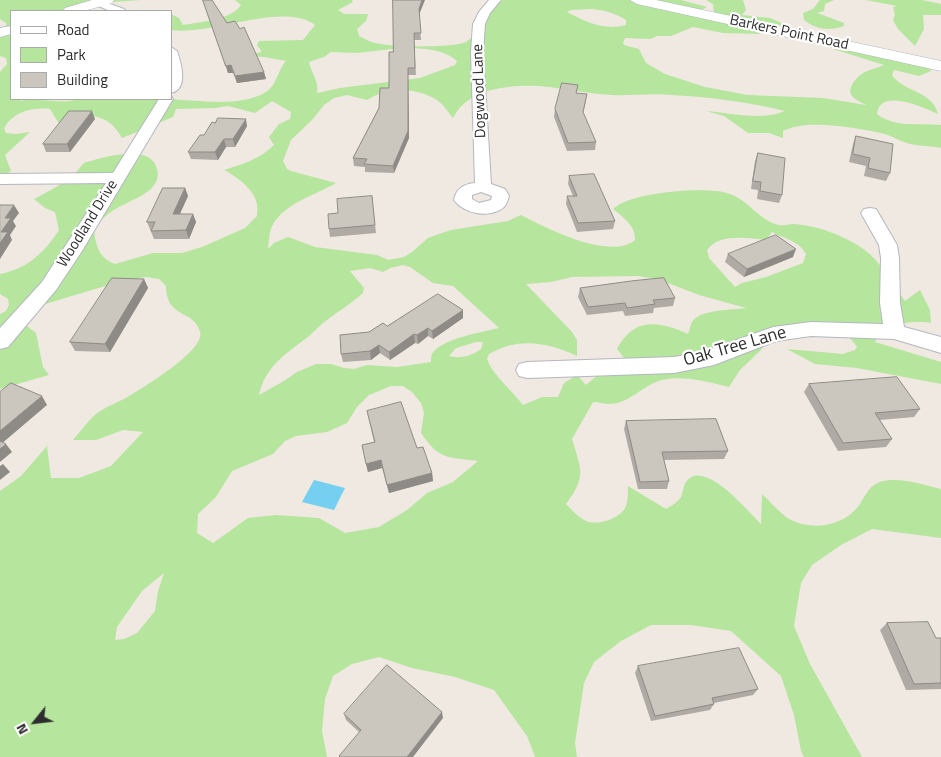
<!DOCTYPE html>
<style>
body{margin:0}
#map{position:relative;width:941px;height:757px;overflow:hidden;background:#efe9e1;font-family:"Titillium Web",sans-serif}
canvas{display:block}
.legend{position:absolute;left:10px;top:10px;width:162px;height:90px;box-sizing:border-box;background:#fff;border:1px solid #ababab;margin:0;padding:6px 9px;list-style:none;font-size:15px;color:#2e2e2e}
.legend li{display:flex;align-items:center;gap:10px;height:25px}
.legend b{width:25px;border:1px solid #ababab}
.north{position:absolute;left:10px;top:697px;width:50px;height:50px;-webkit-text-stroke:4px #fff;paint-order:stroke;rotate:241deg;font-size:14px;font-weight:700;line-height:20px;text-align:center;color:#2e2e2e}
.north::after{content:'';display:block;margin:auto;width:18px;height:22px;background:#2e2e2e;clip-path:polygon(50% 0,100% 100%,50% 72%,0 100%)}
</style>
<div id="map">
<canvas width="941" height="757"></canvas>
<ul class="legend">
<li><b style="height:6px;background:#fff"></b>Road</li>
<li><b style="height:14px;background:#b6e59e"></b>Park</li>
<li><b style="height:14px;background:#cbc7bf"></b>Building</li>
</ul>
<div class="north">N</div>
</div>
<script>
const ctx = document.querySelector('canvas').getContext('2d');
ctx.lineJoin = 'round';
function fillPath(path, color) {
  ctx.fillStyle = color;
  ctx.fill(path, 'evenodd');
}
function stroke(path, color, width, dash) {
  ctx.strokeStyle = color;
  ctx.lineWidth = width;
  ctx.lineCap = dash ? 'butt' : 'round';
  ctx.setLineDash(dash || []);
  ctx.stroke(path);
}
function label(font, color, halo, rows, align = 'center') {
  ctx.font = font + ' "Titillium Web",sans-serif';
  ctx.lineWidth = 4.5;
  ctx.setLineDash([]);
  ctx.textBaseline = 'middle';
  ctx.strokeStyle = halo;
  ctx.fillStyle = color;
  for (const [text, x, y, turn = 0] of rows) {
    ctx.save();
    ctx.translate(x, y);
    ctx.rotate((+turn || 0) * Math.PI / 180);
    ctx.textAlign = isNaN(turn) ? turn : align;
    if (halo) ctx.strokeText(text, 0, 0);
    ctx.fillText(text, 0, 0);
    ctx.restore();
  }
}
fillPath(new Path2D(`
 M0,0h141l-43,3 -28,8h-59v88h10l-1,2c21,-4 40,4 60,-2 29,0 59,-1 88,0 29,1 72,9 98,-7 12,-8 11,-21 20,-31l-22,-4 -24,-1 22,-4 -5,-7 2,-4 44,-1 12,-15c-31,-24 -105,11 -144,5v-16l8,4 4,7c17,-3 48,-5 58,-20l-6,-5h117l1,2 -15,8 6,4h24l-2,7 -9,8 2,7c7,4 14,7 22,8 15,3 72,4 85,-2 3,-2 6,-5 10,-7l1,-15 22,-18 5,-2h177l26,7 -6,3 61,24 -39,-1 -30,-6 -22,9h-14l-6,3 -26,-1 -2,5 1,2 15,4 7,14 19,11 40,13 43,8 75,3 43,7c-3,-2 -9,-4 -13,-8 -8,-8 4,-21 12,-25 6,-3 13,-4 19,-7l-51,-16 24,1 73,18 1,3 -12,5 -25,-6 -2,5c11,17 41,16 46,39 -14,-6 -58,-27 -61,0 19,15 42,8 64,11v23c-10,-2 -21,-2 -31,-4 -8,-2 -16,-7 -25,-10 -26,-6 -78,-16 -102,-3v7l-14,-5h-21l-24,-17 -18,-5c24,2 57,10 79,0 -37,-9 -75,-14 -113,-16 -20,-2 -40,1 -61,0 -46,-3 -71,-16 -120,-5 -17,5 -30,12 -38,28 -5,-6 -10,-14 -16,-18 -21,-13 -50,-13 -70,0l-20,-5 -13,3 -10,7 -11,14 -22,21 -8,21 4,8 4,2 45,12c-20,12 -52,20 -64,43 -3,6 -3,16 -4,23l6,-6 14,-6 27,10 62,8 11,5 16,-3 8,-5 16,-14 8,-3 15,-5 57,-9 13,-6c25,13 89,46 114,25 1,-14 -12,-23 -22,-31 16,-17 92,-23 114,-16 20,5 32,28 52,32 5,1 10,-1 15,-1 25,2 48,11 68,24 19,13 30,35 43,53l15,-11 10,20 1,13c-18,-3 -48,0 -56,19l66,20v22l-84,-16 -42,-4 -28,-15 56,5 12,-4 2,-3c-15,-23 -25,-11 -46,-10 -13,1 -27,-5 -39,-8l-10,20 -22,21 -11,17c-21,-5 -45,-12 -67,-7 -19,5 -33,24 -53,24 -5,0 -11,-2 -16,-2l-21,37c9,31 15,37 -6,65 5,5 11,12 18,16 11,7 37,-1 42,-14 2,-5 2,-14 2,-20l38,23c5,-3 12,-7 15,-12 2,-4 2,-11 5,-15 18,-25 62,30 75,42l1,-30c9,8 18,20 29,26 20,10 48,7 64,-10 10,-10 11,-23 25,-28 19,-6 43,3 61,7v49l-69,-9 -31,16 -29,20 -11,18 -7,43 16,38 52,93h-58l-3,-6 -7,-36 -13,-39 -50,-45 -40,-6h-40l-30,16 -27,21 -10,21 -9,60 2,14h-42l-8,-21 -33,-46 -39,-13 -43,-9 -33,-11 -27,7 -19,12 -8,23 -3,32 5,26h-327v-266l21,-15 26,-30 4,32h28l32,-12 32,-34 -20,-2 -27,10h-23c9,-10 18,-24 29,-30 8,-5 16,-8 24,-12 15,-9 80,-48 74,-66 -6,-23 -34,-13 -34,-46l-7,-7 -13,-2 -21,3 -83,25 -28,11 22,17 7,34 6,8 -49,14v-75l6,-3 3,-6 -1,-6 -8,-5v-20c27,-5 44,-21 59,-44l-4,-18 -10,-4 -11,-9c15,-8 30,-15 42,-27 4,-3 6,-9 11,-10 16,-5 59,-17 68,2 3,6 4,12 1,18 -10,20 -48,20 -62,49 2,15 5,27 21,33l38,-11h29l20,-6 43,-19 12,-12c0,-3 1,-8 0,-12 -2,-14 -21,-28 -33,-34 19,-6 36,-11 50,-25l-5,-8 10,-13 11,-5 1,-7 -19,-11 -17,12 -27,-7 -13,2 -39,1 -3,8 -51,21c-14,-26 -38,-27 -63,-14l-9,-15c-18,-2 -37,3 -46,19l2,5 10,1 14,-2 -25,23 6,16 -11,7v-106l7,-8 -1,-6 -6,-2v-20l7,-5 -1,-8 -6,-4zM591,9c13,1 24,4 35,11v5c-21,6 -40,-3 -59,-13l4,-2zM401,48c18,0 42,0 56,13l-2,4 -35,13 -80,10 -23,5c2,-13 -6,-20 -8,-31l15,-5 7,-5 26,1zM772,232c13,7 27,9 34,22l-3,9 -37,14 -24,6 -7,4 -26,-29 -2,-8c12,-17 41,-12 59,-10zM403,265l7,2 23,16 20,3 46,42c-16,4 -53,10 -65,23 -3,3 -3,7 -3,11l-34,5 -30,-2 -13,4 -10,-1 -13,-4h-15l-19,8 -13,9 -25,14c6,-28 27,-42 49,-58 5,-4 9,-9 14,-13 13,-11 28,-19 41,-31l1,-5 -14,-17 20,-3 13,4 7,-4zM638,276l22,4 39,15 47,13c-13,2 -46,1 -54,14 -2,3 -2,8 -4,12 -29,-13 -54,-17 -71,15l8,10 -25,14 -14,12 -9,-10 -13,8 -6,14h-16l-19,8c-12,-16 -30,-29 -36,-46l2,-5c29,-17 59,-12 88,2v-16l-5,-8 -46,-48 25,-2 21,-5zM476,342h7l-2,7c-9,7 -21,10 -32,7l7,-8zM391,386h12l9,6 9,11 3,10 -3,20c18,27 27,24 57,28l-25,21 -26,11 -20,17 -28,17 -34,6 -26,-15 -43,-3 -28,3 -35,25 -16,-10 1,-19 18,-17 16,-26 41,-17 12,-13 11,-5 31,-4 20,-9 10,-16 12,-12zM164,573l-6,18 -3,20 -18,22 -13,6 -9,1 2,-13 25,-36z
 M706,0h37l3,10 -4,5 28,3 23,10 -70,-12 -9,-4 -1,-8z
 M820,0h14l-9,4 -1,7 -7,2 27,10v3c-15,5 -27,4 -40,-6l-1,-7 10,-4z
 M866,0h56l19,4v11h-18l1,14 -9,17 -17,-17 -5,-9 2,-5 -2,-8 4,-1z`), '#b6e59e');
fillPath(new Path2D(`
 M314,480l31,8 -11,22 -32,-8z`), '#75cff0');
const minor = new Path2D(`
 M99,0l25,9 2,2h-16l-18,-8 2,-2z
 M489,0h12l-11,13 -5,11 -2,28 8,132 14,5 4,7c-1,3 -2,8 -5,11 -14,12 -40,7 -50,-7 2,-11 9,-16 21,-17l-4,-131 2,-28 6,-12zM481,192l11,4 -1,4 -12,3 -7,-4v-4z
 M171,47l6,4c4,12 12,38 -6,42z
 M171,96l2,3 -91,152 -26,39 -48,57 -8,2v-21l42,-46 64,-99 -106,1v-10l113,-1 46,-74h12z
 M870,208l6,1 21,36 2,13 1,45 4,24 37,10v16l-47,-14 -83,-3 -35,5 -62,24 -40,8 -147,5 -8,-2 -3,-6 3,-6 8,-2 147,-5 29,-5 70,-25 38,-5 72,2 -3,-21 1,-45 -2,-13 -18,-32 3,-4z`);
const tertiary = new Path2D(`
 M630,0h26l285,61v10l-304,-67z`);
const secondary = new Path2D(`
 M92,0h22l-2,3 -28,8h-21l2,-3z
 M11,26v8l-11,3v-9z`);
stroke(minor, '#b4b7c1', 2);
stroke(tertiary, '#b4b7c1', 1);
stroke(secondary, '#b4b7c1', 1);
fillPath(minor, '#fff');
fillPath(tertiary, '#fff');
fillPath(secondary, '#fff');
fillPath(new Path2D(`
 M203,0l24,23 37,49 2,7 -29,4 -4,-10h-5z
 M419,15l2,25h-7l2,35h-8l1,63 -15,35 -29,-1v-5l-11,-1 -1,-8 36,-70z
 M577,93l9,8 -3,13 13,28 -1,8 -28,1 -13,-34 1,-8z
 M95,119l-25,33h-24l-3,-8z
 M247,126l-12,21h-9l-8,13 -27,-1 -3,-7z
 M856,136l34,37 -4,8 -22,-5 2,-10 -17,-4 4,-18z
 M758,153l24,42 -3,8 -22,-4 1,-9 -7,-1 4,-28z
 M569,176l46,45 -2,8 -36,3 -11,-28 1,-8h6l-5,-12z
 M185,188l3,8 -8,18h13l3,8 -7,17h-35l-7,-17z
 M372,196l4,37 -46,4 -1,-8 9,-16z
 M728,254l65,3 -49,20 -19,-15z
 M144,279l4,9 -38,64 -35,-1 -5,-9z
 M580,288l95,10 -2,8 -19,2 -1,5 -28,3 -2,-5 -36,4 -9,-18z
 M463,318l-30,21 -5,-3 -10,8 -3,-1 -25,17 -10,-7 -9,7 -28,2 -2,-8 28,-22 18,-6z
 M809,384l111,25 -6,8 -34,3 12,19 -6,8 -48,4 -34,-59z
 M367,411l50,37 15,25 1,8 -44,12 -7,-25 -14,4 -6,-27 12,-3z
 M626,421l102,30 -4,8 -60,1 5,21 -2,8h-29l-14,-60z
 M887,623l49,15h5v51l-35,1 -26,-60z
 M638,666l120,23 -5,6 -39,8v1l-4,6 -59,11 -16,-48z
 M344,714l99,4 -84,14 -13,-12z`), '#afaba4');
fillPath(new Path2D(`
 M422,0h3l-6,15v-6z
 M231,65l2,8h-5l-2,-7z
 M408,68l1,70 -15,35 -1,-7z
 M264,72l2,7 -29,4 -2,-7z
 M92,111l3,8 -25,33 -3,-8z
 M246,119l1,7 -12,21 -2,-8z
 M224,139l2,8 -8,13 -3,-8z
 M185,188l3,8 -12,26 -3,-8z
 M14,205l5,8 -6,8 3,5 -6,9 2,5 -12,19v-16l1,-11 4,-14z
 M193,214l3,8 -7,17 -3,-9z
 M796,249l-3,8 -49,20 3,-8z
 M144,279l4,9 -38,64 -5,-8z
 M463,310v8l-30,21 -1,-8z
 M428,328v8l-10,8 -1,-9z
 M414,334l1,9 -25,17 -1,-8z
 M379,345l1,8 -9,7 -1,-9z
 M42,396l5,9 -47,40v-14z
 M6,444l6,8 -12,10v-13z
 M381,460l1,8 -14,4 -2,-8z
 M3,464l7,8 -10,8v-14z
 M432,473l1,8 -44,12 -2,-8z
 M442,712l1,6 -30,39h-6z`), '#8e8b86');
const building = new Path2D(`
 M203,0h9l15,23 8,-2 5,8 4,-2 20,45 -29,4 -4,-11 -5,1z
 M393,0h29l-3,9 2,24h-7l1,35h-7v63l-15,35 -29,-2 3,-5 -14,-1 26,-50 1,-20h9v-36h4z
 M562,83l16,2 -2,8 11,1 -4,18 13,30 -28,1 -13,-34z
 M69,111h23l-25,33h-24z
 M218,118l28,1 -13,20h-9l-9,13h-27l12,-17h4l8,-13 3,1z
 M856,136l37,8 -3,29 -22,-5 2,-10 -17,-4z
 M758,153l27,5 -3,37 -22,-4 1,-9 -8,-1z
 M594,174l21,47 -37,2 -11,-27h10l-8,-20z
 M163,188h22l-12,26h20l-7,16 -35,1 4,-9h-8z
 M372,196l3,29 -46,4 -1,-15 10,-1 -1,-14z
 M0,205h14l-9,13h6l-10,14h7l-8,11z
 M776,235l20,14 -49,20 -19,-15z
 M112,278l32,1 -39,65 -35,-2z
 M664,278l11,20 -22,2 2,4 -28,4 -2,-5 -37,4 -8,-19 51,-7z
 M438,294l25,16 -31,21 -4,-3 -11,7 -3,-1 -25,18 -10,-7 -9,6 -29,3 -1,-19 29,-3 14,-9 4,3z
 M897,377l23,32 -45,4 17,26 -49,4 -34,-59z
 M11,383l31,13 -42,35v-39z
 M401,402l16,46 6,-1 9,26 -45,12 -6,-25 -15,4 -4,-19 13,-3 -8,-31z
 M716,419l12,32 -66,1 7,29 -29,1 -14,-61z
 M0,441l6,3 -6,5z
 M928,622l8,16h5v45l-27,1 -27,-61z
 M739,648l19,41 -46,9 2,6 -59,12 -17,-50z
 M387,665l55,47 -35,45h-67l-1,-1 22,-26 -17,-16z`);
fillPath(building, '#cbc7bf');
stroke(building, '#8e8b86', 1);
label('15px', '#2e2e2e', '#fff', [
 ["Barkers Point Road",789,33,12],
 ["Dogwood Lane",480,91,-92],
 ["Woodland Drive",88,224,-58]
]);
label('18px', '#2e2e2e', '#fff', [
 ["Oak Tree Lane",735,347,-16]
]);
</script>
